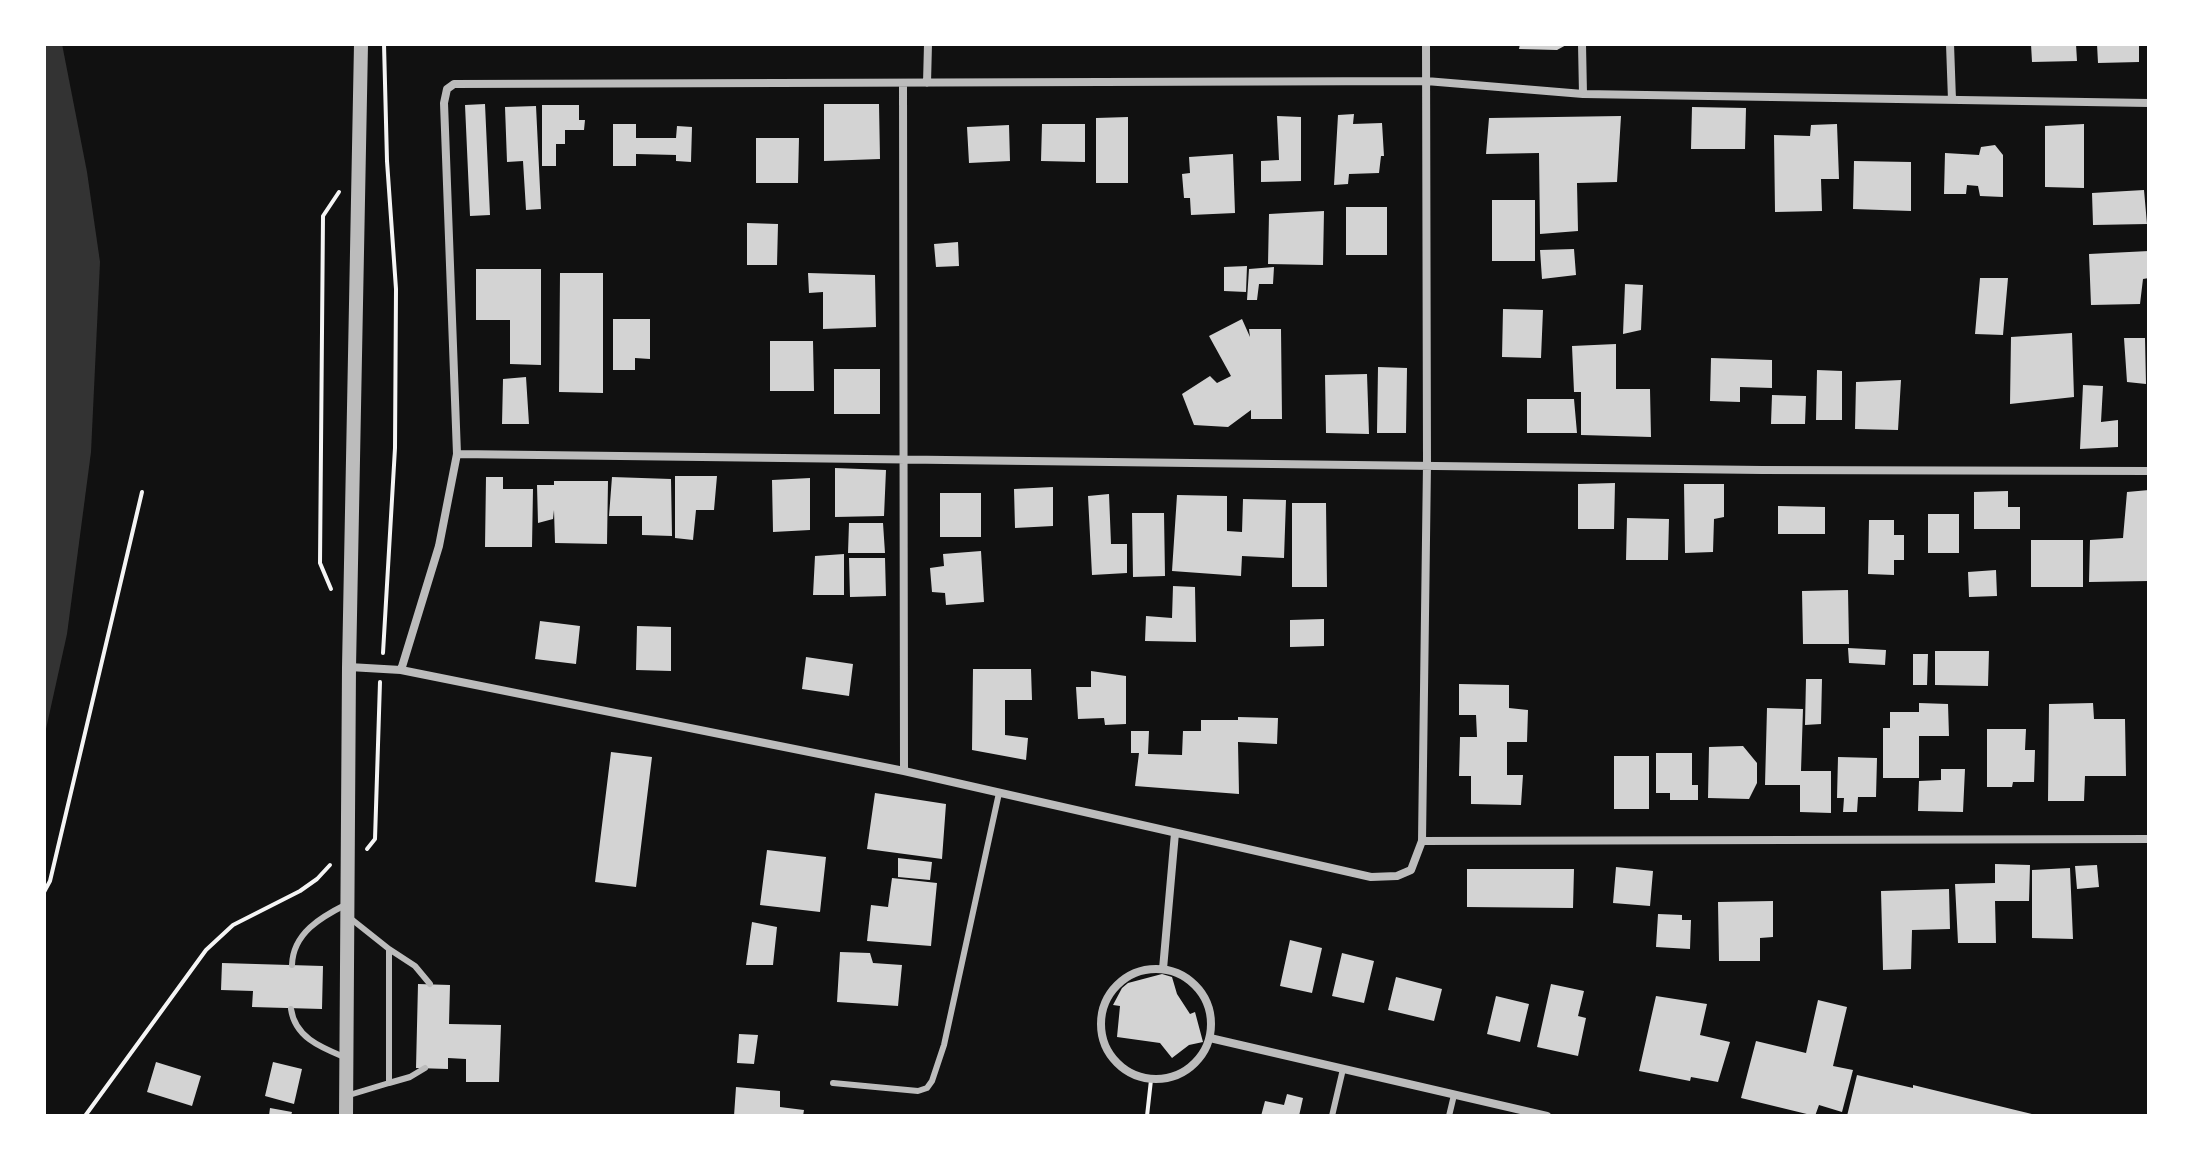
<!DOCTYPE html>
<style>
body{margin:0}
#map{position:relative;width:2193px;height:1160px;overflow:hidden;background:#111;font-family:"Roboto Condensed",sans-serif}
canvas{display:block}
.frame{position:absolute;inset:0;border:46px solid #fff;pointer-events:none}
</style>
<div id="map">
<canvas width="2193" height="1160"></canvas>
<div class="frame"></div>
</div>
<script>
const ctx = document.querySelector('canvas').getContext('2d');
ctx.lineJoin = 'round';
function fillPath(path, color) {
  ctx.fillStyle = color;
  ctx.fill(path, 'evenodd');
}
function stroke(path, color, width, dash) {
  ctx.strokeStyle = color;
  ctx.lineWidth = width;
  ctx.lineCap = dash ? 'butt' : 'round';
  ctx.setLineDash(dash || []);
  ctx.stroke(path);
}
fillPath(new Path2D(`
 M44,44h18l25,128 13,90 -9,190 -24,182 -23,104z`), '#333');
fillPath(new Path2D(`
 M1520,44h48l-11,6 -38,-1z
 M2031,44h45l1,17 -45,1z
 M2097,44h42v18l-41,1z
 M485,104l5,111 -20,1 -5,-111z
 M824,104h55l1,55 -56,2z
 M542,105h37v15h6l-1,10h-19v14h-9v22h-14z
 M536,106l5,103 -15,1 -3,-49 -16,1 -2,-55z
 M1692,107l54,1 -1,41h-54z
 M1354,114l-1,10 29,-1 2,33h-3l-2,17 -30,1 -1,10 -14,1 4,-70z
 M1277,116l24,1v64l-40,1v-21l18,-1z
 M1621,116l-4,66 -40,1 1,48 -38,3 -1,-81 -53,1 3,-36z
 M1128,117v66h-32v-65z
 M613,124h23v14h40l1,-12 15,1 -1,35 -15,-1v-6l-40,-1v12h-23z
 M1042,124h43v38l-44,-1z
 M1837,124l2,55h-18l1,32 -47,1 -1,-77 36,1 1,-11z
 M2084,124v64l-39,-1v-61z
 M1009,125l1,36 -41,2 -2,-36z
 M756,138h43l-1,45h-42z
 M1995,145l8,10v42l-23,-1 -2,-10 -11,-1 -1,9h-22l1,-41 34,2 2,-8z
 M1233,154l2,59 -44,2 -1,-17h-6l-2,-24 8,-1 -1,-16z
 M1854,161l57,1v49l-58,-2z
 M2144,190l3,34 -54,1 -1,-32z
 M1492,200h43v61h-43z
 M1346,207h41v48h-41z
 M1324,211l-1,54 -55,-1 1,-50z
 M747,223l31,1 -1,41h-30z
 M958,242l1,24 -23,1 -2,-23z
 M1574,249l2,26 -34,4 -2,-29z
 M2149,251v27l-6,1 -3,25 -49,1 -2,-51z
 M1247,266l-1,26 -22,-1v-24z
 M1274,267l-1,17h-14l-2,16h-10l2,-31z
 M476,269h65v96l-31,-1v-44h-34z
 M560,273h43v120l-44,-1z
 M808,273l67,2 1,52 -53,2v-37l-14,1z
 M1980,278h28l-5,57 -28,-1z
 M1625,284l18,1 -2,45 -18,4z
 M1503,309l40,1 -2,48 -39,-1z
 M613,319h37v40l-15,-1v12h-22z
 M1242,319l8,18 -1,-8h32l1,90h-31v-9l-23,17 -34,-2 -12,-31 28,-18 7,7 14,-7 -22,-40z
 M2072,333l2,64 -64,7 1,-67z
 M2124,338h21l1,46 -19,-2z
 M770,341h43l1,50h-44z
 M1616,344v45h34l1,48 -70,-2v-43h-7l-2,-46z
 M1711,358l61,2v28l-32,-1v15l-30,-1z
 M1378,367l29,1 -1,65h-29z
 M834,369h46v45h-46z
 M1817,370l25,1v49h-26z
 M1367,374l2,60 -43,-1 -1,-58z
 M526,377l3,47h-27l1,-45z
 M1901,380l-3,50 -43,-1 1,-47z
 M2083,385l20,1 -2,36 17,-2v27l-38,2z
 M1772,395l34,1 -1,28h-34z
 M1527,399h47l3,34h-50z
 M835,468l51,2 -2,46 -49,1z
 M675,476h42l-3,34h-18l-3,30 -18,-2z
 M486,477h17v12h30l-1,58h-47z
 M612,477l59,2 1,57 -30,-1v-19h-33z
 M810,478v52l-37,2 -1,-52z
 M554,481h54l-1,63 -52,-1 -1,-33 -1,9 -15,4 -1,-38h17z
 M1615,483l-1,46h-36v-45z
 M1684,484h40v33l-10,2 -1,33 -28,1z
 M1053,487v39l-38,2 -1,-39z
 M2149,490v91l-60,1 1,-42 33,-2 4,-46z
 M2008,491v16h12v22h-46v-37z
 M940,493h41v44h-41z
 M1109,494l2,50h16v29l-35,2 -4,-79z
 M1177,495l50,1v35l15,1 1,-33 43,1 -2,58 -42,-2 -1,20 -69,-5z
 M1292,503h34l1,84h-35z
 M1778,506l47,1v27h-47z
 M1132,513h32l1,63 -32,1z
 M1928,514h31v39h-31z
 M1627,518l42,1 -1,41h-42z
 M1869,520h25v15h10v25h-10v15l-26,-1z
 M849,523h34l2,30h-37z
 M2031,540h52v47h-52z
 M981,551l3,51 -38,3 -1,-12 -13,-1 -2,-24 14,-2 -1,-12z
 M844,554v41h-31l2,-39z
 M849,558h36l1,38 -36,1z
 M1996,570l1,26 -28,1 -1,-25z
 M1173,586l22,1 1,55 -51,-1 1,-25 26,2z
 M1848,590l1,54h-46l-1,-53z
 M1324,619v27l-34,1v-27z
 M540,621l40,5 -4,38 -41,-5z
 M637,626l34,1v44l-35,-1z
 M1848,648l38,2 -1,15 -36,-2z
 M1935,651h54l-1,35 -53,-1z
 M1913,654h15l-1,31h-14z
 M806,657l47,7 -4,32 -47,-7z
 M973,669h58l1,31h-27v35l23,3 -2,22 -54,-10z
 M1091,671l35,5v48l-21,1 -1,-7 -26,1 -2,-32h15z
 M1806,679h16l-1,45 -16,1z
 M1459,684l50,1v23l19,2 -1,32h-20v33h16l-2,30 -50,-1v-28h-12l1,-39h17l-1,-22h-17z
 M1919,703l29,1 1,32h-30v42h-36v-50h7v-16h29z
 M2093,703l1,16h31l1,57h-41l-1,25h-36l1,-97z
 M1767,708l36,1 -2,62h30v42l-31,-1v-27h-35z
 M1238,717l40,1 -1,26 -39,-2 1,52 -104,-8 4,-33h-8v-22h18l-1,23 34,1 1,-24h18v-11h37z
 M1987,729h39l-1,21h10l-1,32h-21l-1,5h-25z
 M1743,746l14,17v20l-8,16 -41,-1 1,-51z
 M611,752l41,5 -16,130 -41,-5z
 M1656,753h36v32h6v15h-28v-7h-14z
 M1614,756h35v53h-35z
 M1838,757l39,1 -1,39h-18l-1,15h-14l1,-14h-7z
 M1941,769h24l-2,43 -45,-1 1,-30 22,-1z
 M875,793l71,11 -4,55 -75,-10z
 M767,850l59,7 -6,55 -60,-7z
 M898,858l34,4 -2,18 -32,-3z
 M1995,864l35,1 -1,36h-34l1,42h-38l-3,-59 40,-1z
 M2097,865l2,22 -22,2 -2,-23z
 M1616,867l37,4 -3,35 -37,-3z
 M2070,868l3,71 -41,-1v-68z
 M1467,869h107l-1,39 -106,-1z
 M892,878l45,5 -6,63 -64,-5 4,-36 17,2z
 M1949,889l1,40 -38,1 -1,39 -28,1 -2,-79z
 M1773,901v36l-13,1v23h-41l-1,-59z
 M1658,914l24,1v5h9l-1,29 -34,-2z
 M752,922l25,5 -4,38h-27z
 M1290,940l32,8 -10,45 -32,-7z
 M840,952l30,1 3,10 29,2 -4,41 -61,-4z
 M1342,953l32,8 -10,42 -32,-7z
 M222,963l101,3 -1,43 -70,-2 1,-16 -32,-1z
 M1162,974l10,3 5,17 13,20 5,-2 8,30 -14,3 -17,13 -12,-15 -43,-6 3,-31 -7,-1 9,-17 6,-5z
 M1396,977l46,12 -8,32 -46,-11z
 M418,984l32,1 -1,39 52,1 -2,57h-33v-23l-18,-1v11l-32,-1z
 M1551,984l33,7 -6,25 8,2 -8,38 -41,-9z
 M1496,996l33,8 -9,38 -33,-8z
 M1656,996l51,8 -7,31 30,7 -12,40 -27,-5 -1,4 -51,-10z
 M1818,1000l29,7 -14,59 20,4 -11,42 -23,-7 -4,11 -74,-18 15,-57 50,12z
 M739,1034l19,1 -4,29 -17,-1z
 M156,1062l45,14 -9,30 -45,-14z
 M273,1062l29,7 -8,35 -29,-8z
 M1857,1075l56,13v-3l127,31h-193z
 M736,1087l44,4v16l24,3 -1,6h-69z
 M1287,1094l16,4 -4,18h-38l4,-15 19,4z
 M270,1108l22,4 -1,4h-22z`), '#d3d3d3');
stroke(new Path2D(`
 M331,589l-11,-26 3,-347 16,-24
 M383,653l12,-205 1,-159 -9,-128 -3,-117
 M367,849l8,-10 5,-157
 M44,892l6,-11 92,-389
 M85,1116l121,-166 27,-25 67,-34 17,-12 13,-14
 M1147,1116l4,-36`), '#f5f5f5', 4);
stroke(new Path2D(`
 M389,949l26,17 15,18
 M292,965c1,-32 29,-48 55,-61
 M291,1009c4,28 29,38 53,48
 M389,1083l21,-6 15,-9
 M833,1083l85,8 9,-3 5,-7 12,-36 55,-252
 M346,1096l43,-13v-134l-39,-31
 M1332,1116l11,-47
 M1449,1116l5,-21`), '#bcbcbc', 6);
stroke(new Path2D(`
 M1582,44l1,50
 M1950,44l2,56
 M903,83l1,688
 M927,83l1,-39
 M457,454l1305,16 387,1
 M349,667l52,3 503,101 467,106 26,-1 14,-6 11,-29 5,-377 -1,-420
 M401,670l38,-124 18,-92 -13,-351 3,-14 7,-5 972,-3 157,13 566,9
 M1422,841l727,-2
 M1101 1024a55 55 0 1 1 110 0a55 55 0 1 1-110 0Z
 M1163,969l12,-136
 M1210,1038l337,78`), '#bcbcbc', 8);
stroke(new Path2D(`
 M346,1116l3,-449 12,-623`), '#bcbcbc', 14);
</script>
